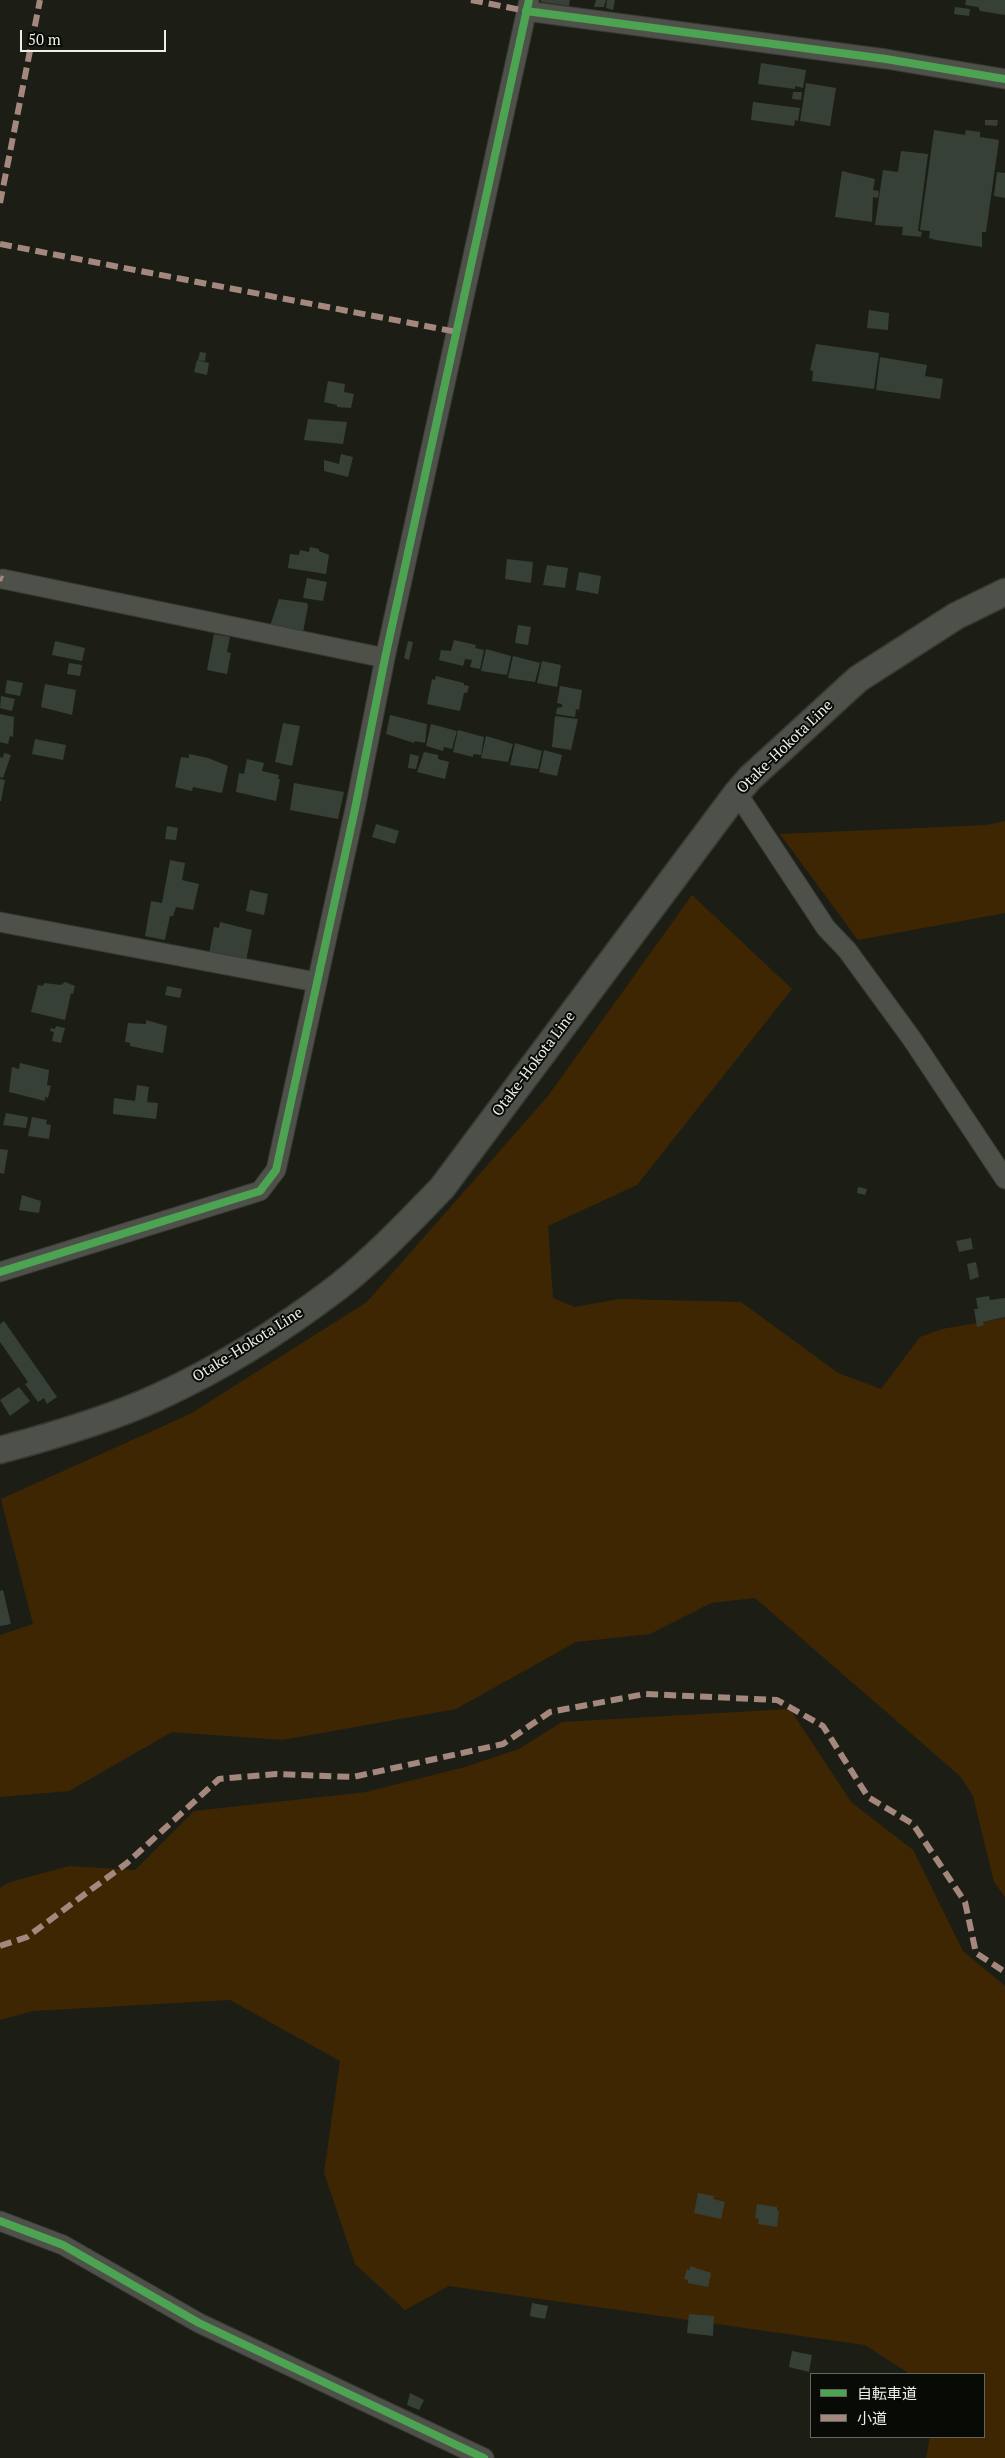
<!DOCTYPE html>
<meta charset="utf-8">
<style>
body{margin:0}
#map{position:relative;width:1005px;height:2458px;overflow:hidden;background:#1c1e16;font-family:"PT Serif","Noto Sans JP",serif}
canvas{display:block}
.legend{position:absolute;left:810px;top:2373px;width:175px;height:65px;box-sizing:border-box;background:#080b05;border:1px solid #63665f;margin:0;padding:6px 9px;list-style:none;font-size:15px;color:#ecefe5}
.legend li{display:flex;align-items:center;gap:10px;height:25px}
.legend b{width:25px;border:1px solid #63665f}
.scale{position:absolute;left:20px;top:30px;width:146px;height:22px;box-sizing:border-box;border:2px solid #ecefe5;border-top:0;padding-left:6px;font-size:15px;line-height:18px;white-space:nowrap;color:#ecefe5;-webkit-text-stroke:4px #080b05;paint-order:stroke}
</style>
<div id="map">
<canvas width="1005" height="2458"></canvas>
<ul class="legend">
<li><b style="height:6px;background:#4ca352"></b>自転車道</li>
<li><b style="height:6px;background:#a5887d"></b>小道</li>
</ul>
<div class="scale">50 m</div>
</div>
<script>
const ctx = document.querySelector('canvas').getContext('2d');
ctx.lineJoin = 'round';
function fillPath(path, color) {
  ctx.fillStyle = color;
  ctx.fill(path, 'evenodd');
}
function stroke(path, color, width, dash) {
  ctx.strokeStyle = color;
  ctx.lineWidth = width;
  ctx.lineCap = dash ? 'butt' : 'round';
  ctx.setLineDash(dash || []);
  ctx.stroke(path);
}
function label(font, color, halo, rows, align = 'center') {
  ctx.font = font + ' "PT Serif",serif';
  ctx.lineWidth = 4;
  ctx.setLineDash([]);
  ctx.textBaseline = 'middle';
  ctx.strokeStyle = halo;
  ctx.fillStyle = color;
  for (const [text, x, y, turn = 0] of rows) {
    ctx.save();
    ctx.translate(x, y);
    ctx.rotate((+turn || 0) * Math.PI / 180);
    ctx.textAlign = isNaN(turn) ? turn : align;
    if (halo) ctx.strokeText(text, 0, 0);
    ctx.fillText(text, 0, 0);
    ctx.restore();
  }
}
fillPath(new Path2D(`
 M1005,821v92l-147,27 -78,-106 207,-9z
 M692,895l100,94 -155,196 -89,41 5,72 22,9 44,-8 122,3 97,71 43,16 39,-52 22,-8 63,-11v579l-11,-15 -21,-86 -13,-20 -205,-178 -44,5 -61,31 -74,8 -120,67 -174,31 -110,-8 -103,59 -69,6v-162l33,-11 -32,-125 189,-85 177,-112 181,-206z
 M790,1709l61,93 62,48 50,101 42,35v472h-79l4,-21h54v-63h-74l-45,-29 -416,-59 -44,24 -50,-46 -31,-91 16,-112 -110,-61 -197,11 -33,9v-132l10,-6 59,-16 66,4 59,-59 172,-19 99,-25 54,-18 43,-27z`), '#3f2603');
fillPath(new Path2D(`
 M541,0h29l-1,6 -28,-4z
 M596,0h10l-2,7h-10z
 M607,0h8l-2,10 -7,-2z
 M966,0h39v15l-25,-4 -2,-4 -13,-2z
 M955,7l15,2 -1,7 -15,-2z
 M761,63l45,7 -3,18 -8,-2v3l-37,-5z
 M806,83l30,5 -6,38 -30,-5z
 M793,92h9l-1,8 -9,-1z
 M753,102l47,6 -2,13 -3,-1 -1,6 -43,-6z
 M985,120h13l-1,6 -12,-1z
 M934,130l31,5 1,-5 14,2v5l19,3 -13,92h-4v15l-46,-7 -7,-2 1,-7 -10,-1z
 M901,151l27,3 -10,77 4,1 -1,5 -19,-2 1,-8 -28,-2 8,-55 15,2z
 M842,171l33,8 -2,11 6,1 -1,7 -5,-1 -1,25 -37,-5z
 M997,172l8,1v25l-11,-2z
 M869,310l20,3 -1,17 -21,-2z
 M816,344l63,9 -5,36 -62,-8 1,-10 -3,-1z
 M200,352l6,1 -1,8 -7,-1z
 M880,357l47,8 -2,11 18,3 -3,20 -64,-9z
 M197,360l12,3 -2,12 -13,-3z
 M328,381l17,3 -1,8 10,2 -3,14 -14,-1v-2l-13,-3z
 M308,419l39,3 -4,22 -39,-4z
 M341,454l12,3 -5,20 -24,-6v-11l15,4z
 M310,547l9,2v2l10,4 -3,19 -38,-6 2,-14 9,1 1,-5 9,2z
 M507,559l26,3 -2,21 -26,-4z
 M547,565l21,3 -3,20 -22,-3z
 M579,572l22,4 -3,18 -22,-4z
 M307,578l20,4 -4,19 -20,-3z
 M279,599l28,4 1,3 -5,26 -33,-6z
 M518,625l13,2 -3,18 -13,-2z
 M214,634l16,3 -3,15 4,1 -4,21 -20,-4z
 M454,640l22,5 -1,3 9,2 -4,19 -10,-2 2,-7 -7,-1 -2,7 -24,-6 2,-10 10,1z
 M55,641l30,7 -3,13 -30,-6z
 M408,641l5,1 -4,18 -5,-2z
 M486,649l25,7 -4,19 -26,-4z
 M513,656l27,7 -5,19 -27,-4z
 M542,661l19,4 -4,22 -20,-4z
 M69,663l13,2 -2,11 -13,-2z
 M436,676l28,7v2l5,1 -2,7h-3l-4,18 -33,-7 5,-25 3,1z
 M7,680l16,3 -3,13 -15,-3z
 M45,684l31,6 -4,25 -31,-8z
 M560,686l22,4 -3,20 -3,-1 -1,8 -19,-3 1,-6 5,-1v-3l-5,-1z
 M1,696l14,3 -3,12 -12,-3z
 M0,714l14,3 -1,20 -3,-1 -2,8 -8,-2z
 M390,715l37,9 -2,19 -10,-2 -1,2 -28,-9z
 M555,716l23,3 -7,31 -19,-3z
 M283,723l17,3 -8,40 -17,-4z
 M431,724l26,7 -5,18 -8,-2 -1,4 -17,-5z
 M458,730l26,7 -3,18 -8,-1v3l-20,-5z
 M486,736l27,8 -5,18 -27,-4z
 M35,739l31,6 -3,15 -31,-6z
 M515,743l27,8 -4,18 -28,-4z
 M544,750l18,5 -5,21 -18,-4z
 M424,752l14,3v4l11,3 -4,17 -28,-7z
 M4,753l7,2 -8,23 -3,-1v-20l3,1z
 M189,754l19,4 20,8 -6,27 -29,-6 -1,4 -17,-4 6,-30 8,1z
 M410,754l9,2 -3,13 -8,-1z
 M247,759l17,4 -2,8 17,4 -1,4h2l-4,22 -40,-9 3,-19 5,1z
 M0,779l5,1 -4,21h-1z
 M294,783l50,9 -6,27 -48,-9z
 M376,824l23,7 -4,13 -23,-7z
 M167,826l11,2 -2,12 -11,-1z
 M170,860l15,3 -3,17 17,4 -6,26 -17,-3 -3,9h-3l-5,24 -20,-4 6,-35 11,2z
 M250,890l18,4 -4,21 -18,-4z
 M220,922l32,8 -6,31 -37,-7 5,-27 5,1z
 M65,982l10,4 -2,8 -2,-1 -6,27 -34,-8 7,-27 5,1 1,-3 17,2z
 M167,986l15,3 -2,9 -15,-3z
 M146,1020l21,6 -4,27 -33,-7v-3l-5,-1 3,-19 18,1z
 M56,1026l9,2 -4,15 -9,-2 2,-9 -4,-1 1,-3 4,1z
 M20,1063l29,7 -2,15 4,1 -3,12 -3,-1v4l-36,-9 3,-25 7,2z
 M137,1085l12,2 -2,15 11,1 -2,16 -43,-5 1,-16 21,3z
 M6,1113l22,4 -2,11 -23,-3z
 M32,1117l15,3 -1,4 5,1 -2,14 -21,-3z
 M0,1149l8,1 -4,24 -4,-1z
 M858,1187l9,2 -2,6 -8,-2z
 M22,1195l19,6 -2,12 -20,-3z
 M971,1238l2,11 -14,3 -3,-11z
 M976,1262l3,15 -9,3 -3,-16z
 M989,1296l1,4 15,-2v19l-22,5 1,3 -7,2 -3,-18h4l-2,-11z
 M4,1321l53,76 -10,7 -3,-6 -6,4 -13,-18 3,-2 -28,-40v-18z
 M19,1387l11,14 -20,15 -10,-16z
 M3,1590l8,34 -11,2v-35z
 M698,2193l16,3 -1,3 12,3 -4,17 -27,-6z
 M757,2204l20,3v3l2,1 -2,16 -19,-3 1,-5 -4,-1z
 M690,2266l21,7 -3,14 -20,-4v-3l-4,-1 3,-10 3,1z
 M532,2303l16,3 -3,13 -15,-3z
 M689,2314l25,2 -1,20 -26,-3z
 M792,2351l20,4 -3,17 -20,-5z
 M410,2393l14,7 -5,10 -12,-5z`), '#364036');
const street = new Path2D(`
 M526,11l360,48 119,20
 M3,579l382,79
 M737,793l89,135 21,22 65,89 93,140
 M0,922l316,60
 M0,1272l260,-81 16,-21 79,-361 30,-151 144,-658
 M0,2221l63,24 136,78 285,135`);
const secondary = new Path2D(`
 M0,1450c53,-14 108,-30 158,-53 63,-29 125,-68 180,-110 38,-30 71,-65 104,-99l295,-395 13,-15 108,-99 98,-63 49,-24`);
stroke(street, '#383a34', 21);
stroke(secondary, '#383a34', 29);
stroke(street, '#4e504a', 19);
stroke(secondary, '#4e504a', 26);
stroke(new Path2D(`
 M471,0l55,11
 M0,203l40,-203
 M0,244l457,88
 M0,578l3,1
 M0,1946l27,-9 100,-74 92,-84 57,-5 77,3 150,-33 47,-32 95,-18 132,6 46,26 45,71 45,27 52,78 11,51 29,19`), '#a5887d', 6, [12, 6]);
stroke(new Path2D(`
 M526,11l360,48 119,20
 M0,1272l260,-81 16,-21 79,-361 30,-151 144,-658
 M0,2221l63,24 136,78 285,135`), '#4ca352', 8);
label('15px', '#ecefe5', '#080b05', [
 ["Otake-Hokota Line",785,747,-44],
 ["Otake-Hokota Line",534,1064,-53],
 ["Otake-Hokota Line",248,1345,-32]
]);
</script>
